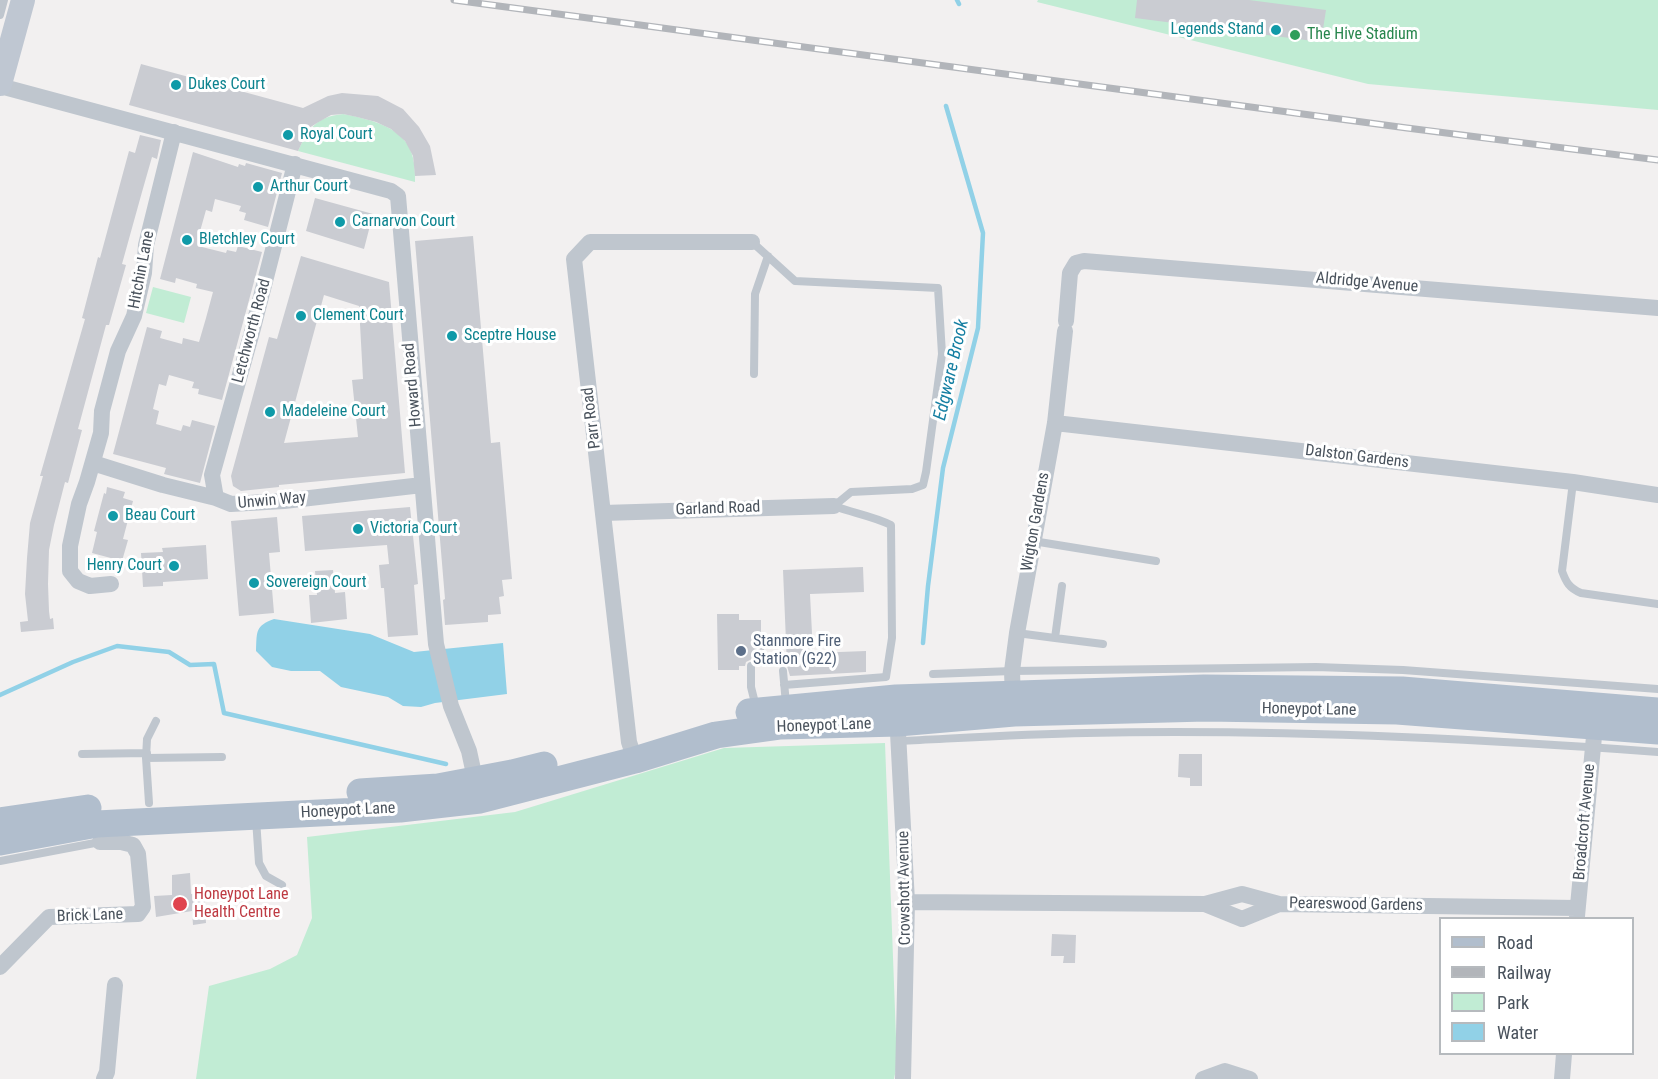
<!DOCTYPE html>
<style>
body{margin:0}
#map{position:relative;width:1658px;height:1079px;overflow:hidden;background:#f2f0f0;font-family:"Roboto Condensed",sans-serif}
canvas{display:block}
.legend{position:absolute;left:1439px;top:917px;width:195px;height:138px;box-sizing:border-box;background:#fff;border:2px solid #b6babe;margin:0;padding:8px 10px;list-style:none;font-size:18px;color:#49525c}
.legend li{display:flex;align-items:center;gap:12px;height:30px}
.legend b{width:30px;border:2px solid #b6babe}
</style>
<div id="map">
<canvas width="1658" height="1079"></canvas>
<ul class="legend">
<li><b style="height:8px;background:#b1becd"></b>Road</li>
<li><b style="height:8px;background:#b2b5ba"></b>Railway</li>
<li><b style="height:16px;background:#c1ecd4"></b>Park</li>
<li><b style="height:16px;background:#91d1e7"></b>Water</li>
</ul>
</div>
<script>
const ctx = document.querySelector('canvas').getContext('2d');
ctx.lineJoin = 'round';
function fillPath(path, color) {
  ctx.fillStyle = color;
  ctx.fill(path, 'evenodd');
}
function stroke(path, color, width, dash) {
  ctx.strokeStyle = color;
  ctx.lineWidth = width;
  ctx.lineCap = dash ? 'butt' : 'round';
  ctx.setLineDash(dash || []);
  ctx.stroke(path);
}
function label(font, color, halo, rows, align = 'center') {
  ctx.font = font + ' "Roboto Condensed",sans-serif';
  ctx.lineWidth = 6;
  ctx.setLineDash([]);
  ctx.textBaseline = 'middle';
  ctx.strokeStyle = halo;
  ctx.fillStyle = color;
  for (const [text, x, y, turn = 0] of rows) {
    ctx.save();
    ctx.translate(x, y);
    ctx.rotate((+turn || 0) * Math.PI / 180);
    ctx.textAlign = isNaN(turn) ? turn : align;
    if (halo) ctx.strokeText(text, 0, 0);
    ctx.fillText(text, 0, 0);
    ctx.restore();
  }
}
fillPath(new Path2D(`
 M1038,0h620v110l-290,-26 -331,-82z
 M343,114c26,5 64,13 70,44 2,8 2,16 2,24l-117,-31c11,-23 18,-34 45,-37z
 M153,287l38,10 -7,26 -38,-10z
 M885,743l12,321 -3,15h-698l13,-93 61,-17 27,-14 15,-37 -5,-81 208,-25 209,-64z`), '#c1ecd4');
fillPath(new Path2D(`
 M274,619l96,15 44,18 89,-9 4,51 -72,9 -14,4 -18,-1 -15,-9 -47,-10 -21,-16h-29l-19,-4 -16,-16c1,-20 -1,-25 18,-32z`), '#91d1e7');
stroke(new Path2D(`
 M957,0l2,4
 M923,643l5,-57 15,-118 35,-140 5,-95 -37,-127
 M0,695l73,-33 44,-16 52,6 21,13 24,-1 10,49 222,51`), '#91d1e7', 4.5);
fillPath(new Path2D(`
 M1137,0h112l77,10 -5,32 -186,-24z
 M141,64l162,44 25,-12 14,-3 36,3 25,13 16,18 11,19 6,29 -21,1 -2,-20 -8,-15 -14,-12 -15,-7 -19,-5 -14,-3 -12,1 -14,8 -8,5 -11,23 -169,-46z
 M140,135l21,5 -4,19 -5,-2 -10,35 -20,72 4,1 -17,60h-3l-28,104 4,1 -14,53 -3,-1 -11,43 -5,25 -1,34 1,27 1,8 3,-1 1,11 -33,3 -1,-10 8,-1 -3,-27 2,-36 3,-35 13,-47h-3l45,-157 -3,-1 16,-61 2,1 29,-107 6,2z
 M193,152l45,15 1,-3 6,2 1,-3 36,10 -14,54 -24,-7 2,-7 -7,-2 2,-5 -26,-7 -3,13 -6,-2 -7,25 6,2 -3,10 24,6 1,-3 9,2 2,-6 24,6 -40,148 -24,-6 1,-5 -7,-1 2,-6 -25,-7 -3,11 -7,-2 -6,25 6,2 -3,13 25,7 2,-6 7,2 2,-7 23,6 -15,57 -36,-9 2,-6 -53,-14 34,-127 15,4 -2,7 22,6 1,-6 16,4 7,-24 7,-26 -17,-4 1,-4 -21,-6 -1,5 -15,-4z
 M315,198l58,16 -9,35 -58,-18z
 M473,236l18,207 9,-1 12,137 -10,1 2,16 -5,1 2,17 -13,1v7l-43,3 -2,-25 2,-1 -30,-358z
 M301,256l88,26 16,191 -126,12v2l-38,4 -8,-5 -2,-10 38,-139 8,2zM324,295l35,11 4,73 -11,1 6,57 -74,6z
 M107,487l18,5 -2,6 10,3 -10,38 5,1 -6,21 -30,-8 5,-21 -3,-1 10,-38 2,1z
 M410,507l8,77 -4,1 4,50 -30,2 -4,-49h-3l-2,-23 10,-1 -2,-19 -82,6 -3,-35z
 M277,517l3,35 -11,1 5,60 -35,3 -8,-95z
 M206,545l2,34 -45,3v4l-20,1 -2,-34 22,-1 -1,-4z
 M863,567l1,25 -54,2 3,59 53,-2v21l-76,4 -3,-10 -4,-96z
 M333,570l2,23 10,-1 2,27 -36,4 -2,-28h8l-2,-24z
 M717,614h22v6h22v17h3v29h-7l-2,-5 -5,-1 -4,2 -1,4h-6v4h-21z
 M1179,754h23v32h-12v-8l-12,-1z
 M190,873l1,21 13,-2 2,31 -13,2 -1,-14 -36,6 -2,-21 18,-1v-20z
 M1052,934l24,1 -1,28h-12l1,-7h-13z`), '#caccd2');
stroke(new Path2D(`
 M0,15l4,-15
 M752,242l43,39 143,7 4,66 -16,118 -3,13 -11,4 -61,3 -17,14
 M754,374l1,-80 13,-38
 M1573,482l-11,89c4,11 7,17 19,22l77,11
 M1033,541l123,20
 M1017,633l38,5 7,-52
 M1055,638l48,6
 M751,666v21l5,20
 M783,671l3,33
 M933,674l79,-3 304,-4 87,3 255,19
 M784,685l102,-8 6,-39 -1,-113c-18,-9 -38,-12 -57,-19
 M900,741c62,-3 124,-7 186,-8 190,-4 382,5 572,19
 M82,754l65,-1
 M146,758l76,-1
 M149,803l-3,-45 1,-19 9,-18
 M256,819l3,44 7,13 16,9
 M0,861l100,-19v-2`), '#bfc6ce', 8);
stroke(new Path2D(`
 M0,86l391,105 7,5 38,448 15,62 18,45 8,37
 M1066,321l4,-48 6,-10 8,-2 574,47
 M1055,423l518,59 85,13
 M93,463l70,22 53,13 15,6 53,-3 138,-16
 M216,498l-4,-23 40,-143 43,-168
 M603,513l231,-7
 M111,584l-21,2 -12,-5 -8,-10v-25l9,-42 8,-22 14,-49 1,-22 16,-60 16,-35 10,-43 2,-28 28,-113
 M1013,701l-1,-30 5,-38 38,-210 10,-92
 M897,714l10,188 -4,177
 M635,760l-6,-18 -55,-483 16,-17h162
 M907,902l298,2 37,15 37,-15 298,4
 M1205,904l37,-10 37,10
 M1577,916l18,-190
 M0,967l49,-50 89,-3 5,-7 -5,-53 -5,-9 -12,-3h-21
 M104,1079l3,-7 8,-87
 M1203,1079l22,-8 25,8
 M1562,1079l2,-25`), '#bfc6ce', 16);
stroke(new Path2D(`
 M0,84l23,-84`), '#bfc7d2', 24);
stroke(new Path2D(`
 M749,712l147,-14 308,-10 198,2 256,21
 M360,792l78,-5 74,-14 32,-8
 M0,821l88,-13
 M0,842l97,-18 303,-15 80,-9 155,-40 81,-25 65,-9 117,-3 116,-10 192,-5 191,3 261,20`), '#b1becd', 27);
const rail = new Path2D(`
 M454,0l953,128 251,32`);
stroke(rail, '#b2b5ba', 7);
stroke(rail, '#fff', 4.5, [14]);
for (const [x, y, r, color] of [
 [1276,30,6,"#0f9aa8"],
 [1295,35,6,"#2e9e5b"],
 [176,85,6,"#0f9aa8"],
 [288,135,6,"#0f9aa8"],
 [258,187,6,"#0f9aa8"],
 [340,222,6,"#0f9aa8"],
 [187,240,6,"#0f9aa8"],
 [301,316,6,"#0f9aa8"],
 [452,336,6,"#0f9aa8"],
 [270,412,6,"#0f9aa8"],
 [113,516,6,"#0f9aa8"],
 [358,529,6,"#0f9aa8"],
 [174,566,6,"#0f9aa8"],
 [254,583,6,"#0f9aa8"],
 [741,651,6,"#5c6f8a"],
 [180,904,8,"#e0444e"]
]) {
  const dot = new Path2D();
  dot.arc(x, y, r, 0, 2 * Math.PI);
  ctx.fillStyle = color;
  ctx.fill(dot);
  stroke(dot, '#fff', 2);
}
label('16px', '#0d838f', '#fff', [
 ["Legends Stand",1264,30,"right"],
 ["Dukes Court",188,85],
 ["Royal Court",300,135],
 ["Arthur Court",270,187],
 ["Carnarvon Court",352,222],
 ["Bletchley Court",199,240],
 ["Clement Court",313,316],
 ["Sceptre House",464,336],
 ["Madeleine Court",282,412],
 ["Beau Court",125,516],
 ["Victoria Court",370,529],
 ["Henry Court",162,566,"right"],
 ["Sovereign Court",266,583]
], 'left');
label('16px', '#27864d', '#fff', [
 ["The Hive Stadium",1307,35]
], 'left');
label('16px', '#49525c', '#fff', [
 ["Hitchin Lane",142,270,-79],
 ["Aldridge Avenue",1367,283,5],
 ["Letchworth Road",252,331,-75],
 ["Howard Road",413,385,-95],
 ["Parr Road",592,418,-97],
 ["Dalston Gardens",1357,457,7],
 ["Unwin Way",272,501,-5],
 ["Garland Road",718,509,-2],
 ["Wigton Gardens",1036,522,-80],
 ["Honeypot Lane",1309,710,1],
 ["Honeypot Lane",824,726,-2],
 ["Honeypot Lane",348,811,-3],
 ["Broadcroft Avenue",1585,822,-85],
 ["Crowshott Avenue",905,888,-91],
 ["Peareswood Gardens",1356,905,1],
 ["Brick Lane",90,916,-2]
]);
label('16px', '#4e5e75', '#fff', [
 ["Stanmore Fire",753,642],
 ["Station (G22)",753,660]
], 'left');
label('16px', '#be3a42', '#fff', [
 ["Honeypot Lane",194,895],
 ["Health Centre",194,913]
], 'left');
label('italic 18px', '#167fa2', '#fff', [
 ["Edgware Brook",952,370,-77]
]);
</script>
